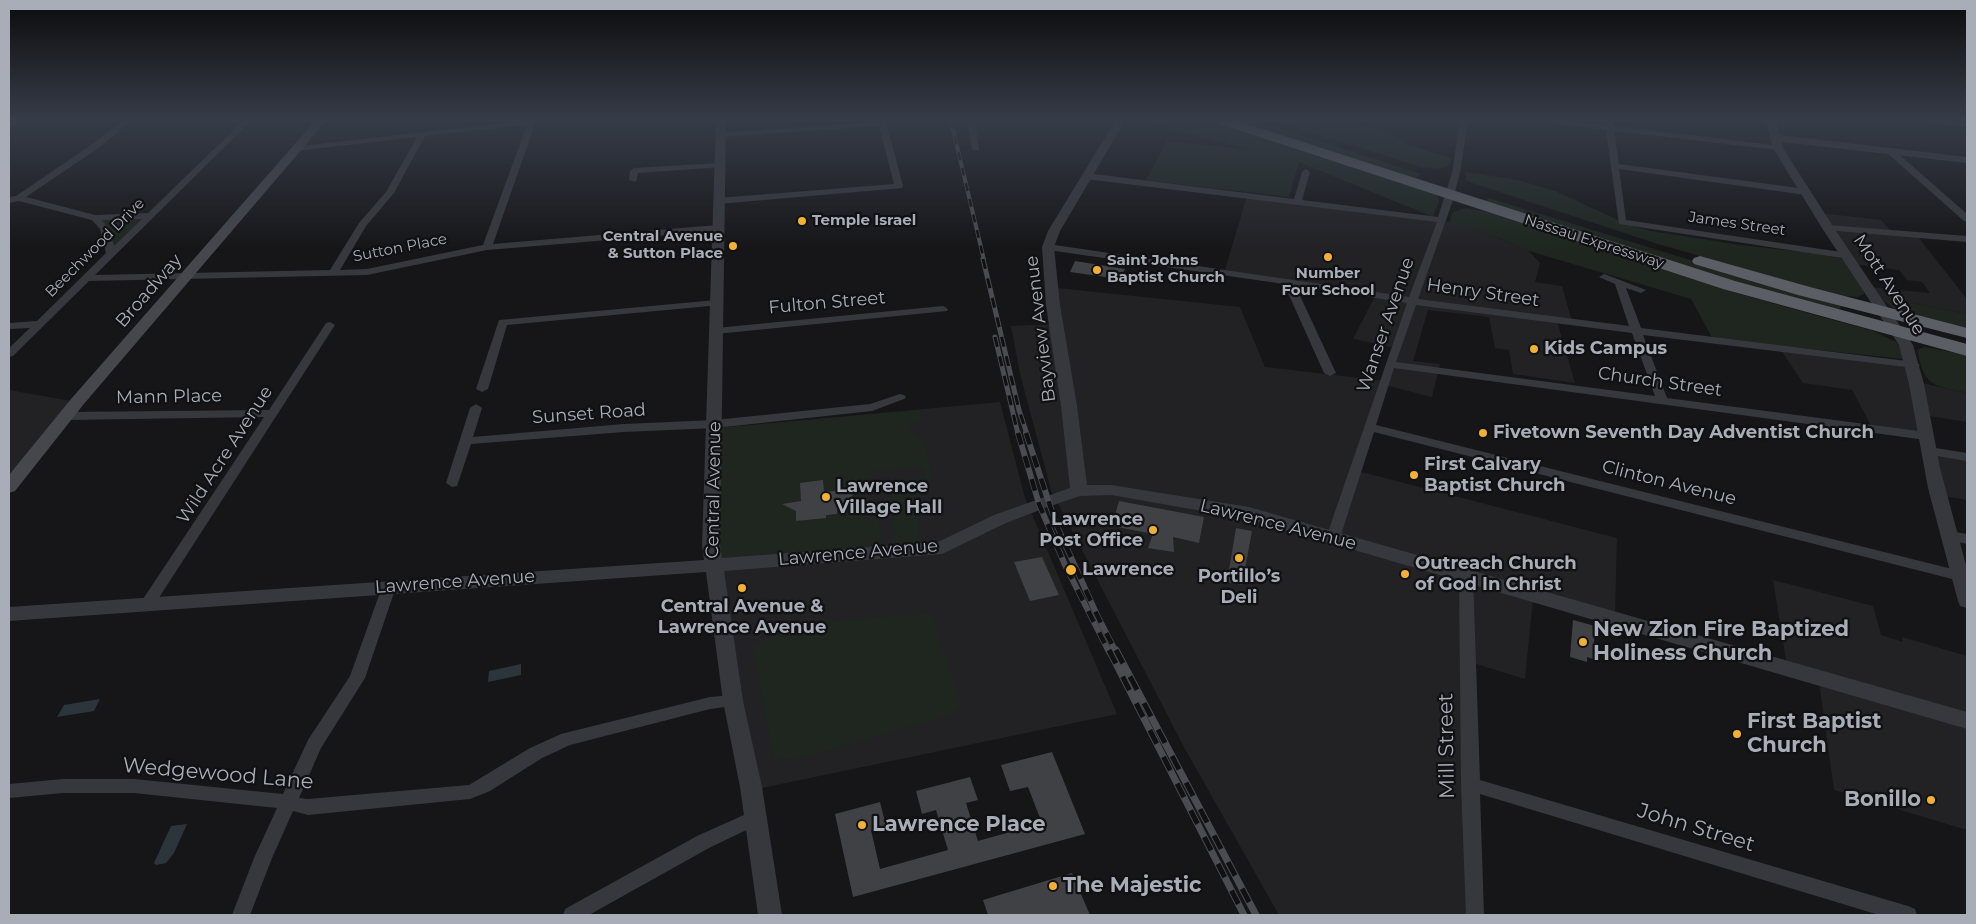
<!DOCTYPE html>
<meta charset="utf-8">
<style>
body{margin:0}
#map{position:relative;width:1976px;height:924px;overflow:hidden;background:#161618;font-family:Montserrat,sans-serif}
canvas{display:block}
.frame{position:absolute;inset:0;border:10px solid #a8adb8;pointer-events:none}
</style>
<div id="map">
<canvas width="1976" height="924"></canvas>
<div class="frame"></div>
</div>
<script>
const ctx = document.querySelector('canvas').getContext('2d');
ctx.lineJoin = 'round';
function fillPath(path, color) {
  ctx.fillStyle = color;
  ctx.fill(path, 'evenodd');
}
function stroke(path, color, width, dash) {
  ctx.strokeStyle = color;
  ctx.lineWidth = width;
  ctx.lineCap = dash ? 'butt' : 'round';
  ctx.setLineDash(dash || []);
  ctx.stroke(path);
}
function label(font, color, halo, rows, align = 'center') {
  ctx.font = font + ' Montserrat,sans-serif';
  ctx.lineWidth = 4.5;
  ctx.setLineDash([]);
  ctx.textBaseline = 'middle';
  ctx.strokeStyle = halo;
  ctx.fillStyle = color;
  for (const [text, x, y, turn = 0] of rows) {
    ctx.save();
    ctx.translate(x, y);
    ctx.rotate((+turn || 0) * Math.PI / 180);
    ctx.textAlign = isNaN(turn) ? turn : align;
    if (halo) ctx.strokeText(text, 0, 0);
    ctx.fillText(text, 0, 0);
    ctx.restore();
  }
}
fillPath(new Path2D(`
 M1247,196l195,24 47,14 40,17 11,12 -5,19 27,4 10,36 -15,-1 18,62 -62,-9 -4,-24 -14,-2 -6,-31 -61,-7 -15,51 27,3 -8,33 -47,-12 -31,85 263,68 -2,76 -81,-25 -9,90 -55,-17 5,253h-196l-94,-166 -134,-259 -31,-116 -9,-48 43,-2 -6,-37 192,20 25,60 119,14 12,-33 -43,-9 22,-43 -151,-23z
 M1820,213l61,7 13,15 24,2 49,62v15l-91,-18 -6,-9 60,6 -8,-11 -15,-2 -8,-10 -45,-6z
 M1779,347l131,14 8,21 49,11v29l-44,-7 4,22 -54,-8 -21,-39 -49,-7z
 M9,390l68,12 -68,86z
 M1000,402l25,96 92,216 -360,75 -40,-229 1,-132z
 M1928,451l39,6v43l-29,-5z
 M1773,580l100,26 8,29 22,7 -1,-5 65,19v174l-133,-40 -16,-115 -31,-9z`), '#222225');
fillPath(new Path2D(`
 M1142,121h69l223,73 4,2 1,6 -6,15 -134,-55 -10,35 -143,-17 21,-39 81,8z
 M1233,121h23l14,4 151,49 -6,4z
 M1276,121h67l43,10 21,13 44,14 -1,7 -11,4 -19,-2z
 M1465,172l53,8 37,11 74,34 22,6 89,14 73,8 31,6 21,31 -1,4 -6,3 -23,-2 -177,-51 -186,-61 -6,-3z
 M1489,198l237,73 116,34 -3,5 -81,-21 -275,-87z
 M1466,208l23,4 250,82 134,37 23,11 4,5 4,12 -191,-20 -22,-40 -162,-48 -40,-17 -40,-11 4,-11z
 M149,216l-38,37 -7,-25 -9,-10z
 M1881,297l86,17v14c-23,-5 -72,-10 -86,-31z
 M1924,347l43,8v38c-35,-8 -42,-6 -50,-43z
 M920,410l1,9 -13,10c21,11 20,29 24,49l-16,2 4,69 -24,2 -5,-58 23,-1 -1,-13 13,-2 -3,-10 -54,4v15l-10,2 4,31h16l3,33 -165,8 1,-132z
 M931,613l29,88 -1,8 -13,7 -139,41 -33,2 -21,-112 34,-17 27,-7z`), '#1e261f');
fillPath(new Path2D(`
 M521,664v11l-33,7 1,-11z
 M100,699l-6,12 -37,6 7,-12z
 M187,824l-13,29 -8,10 -10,2 -2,-2 17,-37z`), '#2c353c');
fillPath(new Path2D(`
 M1075,261l50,8 -5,10 -50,-7z
 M823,480l1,12 28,-3 1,13 -16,2v10l-11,1v3l-30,3v-10l-14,-7 19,-3 -1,-18z
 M1119,501l85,16 -5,26 -26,-6 1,15 -26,-4 5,-14 -41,-8z
 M1236,528l16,3 -10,54 -15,-3z
 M1042,557l17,38 -29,6 -16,-39z
 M1573,620l22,6 -2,33 -6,-2v5l-17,-5z
 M1052,752l33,82 -232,63 -18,-83 45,-12 6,24 -15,4 9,39 68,-19 -12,-40 -14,4 -6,-23 54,-14 8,23 -12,3 12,38 64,-18 -14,-36 -18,4 -9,-26z
 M1072,873l18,42h-102l-5,-15z`), '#404145');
fillPath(new Path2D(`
 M11,121h8l-10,8v-6z
 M122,121h9l-31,26 -74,50 69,18 53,-2 95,-92h8l-156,154 235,-5 29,-47 27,-31 31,-55 -121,14 -4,-2 1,-2 226,-26h24l-8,3 -42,120 224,-19 5,3 -5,3 -230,19 -120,25 -278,6 -76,75 -4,1v-9l21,-20 -21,1v-6l28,-2 69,-68 -6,-24 -8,-9 -73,-19 -10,2v-6l7,-1 78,-53zM527,125l-44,120 -116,24 -27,1 26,-44 28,-33 31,-57zM142,219l-28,27 -5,-18 -7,-8z
 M886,121l17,65 -1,2 -184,16 -4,-3 4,-3 176,-14 -15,-58 -158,11 -4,-2 4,-2z
 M967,121h8l4,30 -7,-2z
 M1460,121h8l-8,52 -8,30 -34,96 211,27 -14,-42 -16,-7 5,-3 3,1 39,15 -5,3 -15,-5 15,40 273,34 6,3 -6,3 -271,-33 24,63 259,34 6,4 -6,4 -532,-72 -18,57 584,146 5,1 2,4 -2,4 -5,1 -586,-149 -34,106 -2,3h-10l-2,-3 81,-235 -112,-18 41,88 -6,3 -6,-3 -40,-89 -236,-34 -5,-3 5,-3 361,53 28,-75 -351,-43 -4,-3 4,-3 208,26 8,-27 4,-3 4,3 -8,28 136,17 14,-44zM1416,305l216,28 23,63 -259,-34z
 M1546,121h24l36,4 -1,-4h8l1,5 167,20 1,2 -4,2 -164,-19 5,33 187,25 4,3 -4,3 -187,-26 7,51 222,33 5,3 -5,3 -229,-35 -13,-94 -56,-7z
 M1927,121l40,2v4l-36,-4z
 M1887,149h6l74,65v8l-3,-1 -77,-68z
 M719,163l4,2 -1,2 -84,6 -2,9 -7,-2 1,-9 4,-3z
 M1828,225l139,11v6l-142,-12v-4z
 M716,300l5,3 -1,2 -213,20 -19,64 -6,3 -6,-3 23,-69z
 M943,306l5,3 -1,2 -231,23 -5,-3 5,-3z
 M330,322l5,3 -182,282 -5,1 -5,-1 -2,-4 2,-4 121,-182 -199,3 -6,-4 6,-4 204,-2 57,-87z
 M900,394l4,1 2,2 -2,2 -32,12 -157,17 -91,4 -153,12 -14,42 -5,1 -6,-4 24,-75 6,-4 6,4 -9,29 151,-13 91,-4 155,-16z
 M1929,447l38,6v8l-42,-7 -2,-3 2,-3z
 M1949,531l18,3v10l-23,-5 -2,-3 2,-3z
 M1466,571l5,1 2,4 7,204 428,126 7,3 2,6h-38l-399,-121 4,121h-18l-5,-131 -2,-208 2,-4z
 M389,582l5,1 2,4 -31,91 -44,70 -22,50 9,1 161,-14 61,-37 31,-14 149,-37 23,-2 6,2 2,4 -2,4 -29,4 -140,36 -28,13 -52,33 -20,8 -162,16 -15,-4 -21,47 -22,57h-18l22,-57 23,-50 -143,-15h-71l-54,5v-14l54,-5h71l149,15 25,-54 42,-64 32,-89 2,-4z
 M755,810l6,3 3,5 -3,5 -52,25 -120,67h-26l2,-6 132,-73z`), '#37383d');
fillPath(new Path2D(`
 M716,121h10l-6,424 2,13 216,-16 56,-27 76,-27 -9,-82 -15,-101 -4,-58 6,-16 67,-110h10l-65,110 -6,16 6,58 17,101 10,79h24l138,22 718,205v17l-719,-210 -137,-24 -31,1 -35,12 -39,15 -64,31 -218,17 19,130 19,86 20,128h-24l-18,-128 -17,-86 -17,-129 -697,49v-14l695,-47 -2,-15z
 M1766,121h10l4,14 187,22v6l-185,-21 1,6 51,80 79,117 11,39 16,84 27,101v39l-7,-2 -2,-5 -30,-113 -19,-104 -10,-39 -77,-117 -49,-80z`), '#37383d');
fillPath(new Path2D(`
 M315,121h11l-243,284 -68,86 -6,2v-18l62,-76z`), '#45474d');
fillPath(new Path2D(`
 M1218,121h20l497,160 232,63v12l-244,-67 -503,-165z
 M1700,256l110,31 157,41v10l-169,-43 -104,-31 -2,-3 2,-3z`), '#5b5e65');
const railFar3 = new Path2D(`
 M951,121l33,139`);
const railFar2 = new Path2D(`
 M983,259l36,151 8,24
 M995,337l23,97`);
const railFar1 = new Path2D(`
 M1018,433l21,71 26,61 44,87
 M1026,433l30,91 41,91 19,37`);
const rail = new Path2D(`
 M1109,650l135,265
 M1116,650l140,265`);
stroke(railFar3, '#4a4c52', 4);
stroke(railFar2, '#4a4c52', 5);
stroke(railFar1, '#4a4c52', 6);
stroke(rail, '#4a4c52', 7);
stroke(railFar3, '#111113', 2.5, [8]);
stroke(railFar2, '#111113', 3, [10]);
stroke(railFar1, '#111113', 4.5, [12]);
stroke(rail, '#111113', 5, [15]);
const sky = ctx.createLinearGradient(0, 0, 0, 250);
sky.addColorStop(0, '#0c0c0d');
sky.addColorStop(0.48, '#363c48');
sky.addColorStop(1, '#363c4800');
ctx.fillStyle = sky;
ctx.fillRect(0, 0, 1976, 250);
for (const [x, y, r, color] of [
 [802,221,5,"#f2b134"],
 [733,246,5,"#f2b134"],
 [1328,257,5,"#f2b134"],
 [1097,270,5,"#f2b134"],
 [1534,349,5,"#f2b134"],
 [1483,433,5,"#f2b134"],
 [1414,475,5,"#f2b134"],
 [826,497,5,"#f2b134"],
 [1153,530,5,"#f2b134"],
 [1239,558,5,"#f2b134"],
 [1071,570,6,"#f2b134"],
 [1405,574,5,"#f2b134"],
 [742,588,5,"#f2b134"],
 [1583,642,5,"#f2b134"],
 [1737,734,5,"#f2b134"],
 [1931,800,5,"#f2b134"],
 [862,825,5,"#f2b134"],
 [1053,886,5,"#f2b134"]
]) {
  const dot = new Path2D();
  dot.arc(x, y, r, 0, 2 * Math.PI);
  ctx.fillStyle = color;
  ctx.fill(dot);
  stroke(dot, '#111113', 2);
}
label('bold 15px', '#a8adb8', '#111113', [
 ["Temple Israel",812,221],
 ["Central Avenue",723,237,"right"],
 ["& Sutton Place",723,254,"right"],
 ["Saint Johns",1107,261],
 ["Baptist Church",1107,278],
 ["Number",1328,274,"center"],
 ["Four School",1328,291,"center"]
], 'left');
label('15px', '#a8adb8', '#111113', [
 ["James Street",1737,224,8],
 ["Nassau Expressway",1594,242,18],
 ["Beechwood Drive",95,248,-45],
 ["Sutton Place",400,248,-11]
]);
label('18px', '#a8adb8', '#111113', [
 ["Mott Avenue",1889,285,57],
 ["Broadway",149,291,-49],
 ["Henry Street",1483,293,8],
 ["Fulton Street",827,303,-5],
 ["Wanser Avenue",1386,325,-71],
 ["Bayview Avenue",1041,329,-97],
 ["Church Street",1660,382,8],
 ["Mann Place",169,397,-1],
 ["Sunset Road",589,414,-4],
 ["Wild Acre Avenue",225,455,-57],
 ["Clinton Avenue",1669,483,14],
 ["Central Avenue",714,490,-89],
 ["Lawrence Avenue",1278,525,14],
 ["Lawrence Avenue",858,553,-5],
 ["Lawrence Avenue",455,582,-4]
]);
label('bold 18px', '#a8adb8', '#111113', [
 ["Kids Campus",1544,349],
 ["Fivetown Seventh Day Adventist Church",1493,433],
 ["First Calvary",1424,465],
 ["Baptist Church",1424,486],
 ["Lawrence",836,487],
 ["Village Hall",836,508],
 ["Lawrence",1143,520,"right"],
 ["Post Office",1143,541,"right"],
 ["Outreach Church",1415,564],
 ["of God In Christ",1415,585],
 ["Lawrence",1082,570],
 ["Portillo’s",1239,577,"center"],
 ["Deli",1239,598,"center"],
 ["Central Avenue &",742,607,"center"],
 ["Lawrence Avenue",742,628,"center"]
], 'left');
label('bold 21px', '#a8adb8', '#111113', [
 ["New Zion Fire Baptized",1593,630],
 ["Holiness Church",1593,654],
 ["First Baptist",1747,722],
 ["Church",1747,746],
 ["Bonillo",1921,800,"right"],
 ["Lawrence Place",872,825],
 ["The Majestic",1063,886]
], 'left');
label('21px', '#a8adb8', '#111113', [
 ["Mill Street",1447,746,-91],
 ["Wedgewood Lane",218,774,5],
 ["John Street",1696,828,17]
]);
</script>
